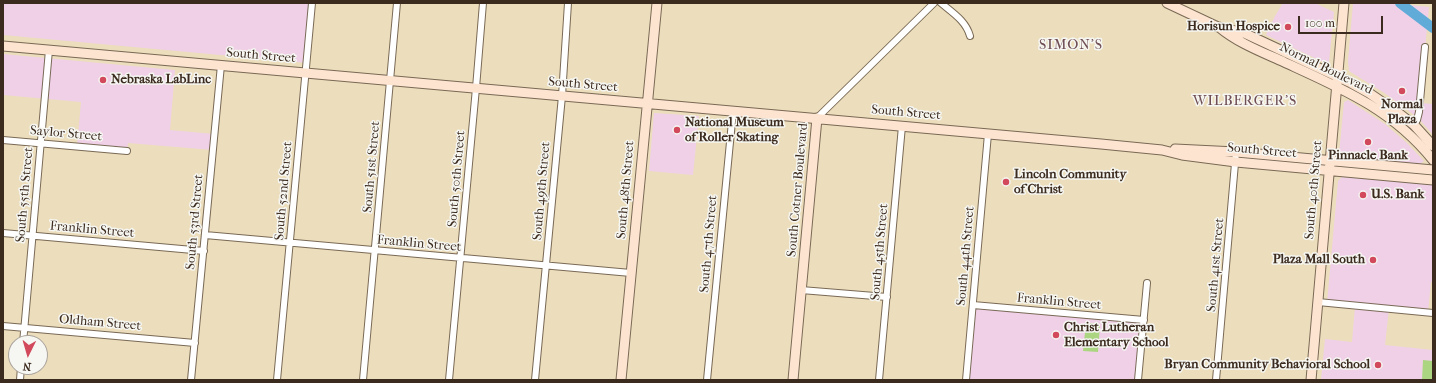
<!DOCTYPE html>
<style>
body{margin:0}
#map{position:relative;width:1436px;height:383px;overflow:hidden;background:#ecdebc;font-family:"IM FELL French Canon",serif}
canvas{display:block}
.frame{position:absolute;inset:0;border:4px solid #3b2a1e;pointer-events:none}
.north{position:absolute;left:8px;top:335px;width:40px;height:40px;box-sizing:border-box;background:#f6f6f2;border:1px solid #aba49d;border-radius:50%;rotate:185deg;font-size:11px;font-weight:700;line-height:16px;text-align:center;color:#3b2a1e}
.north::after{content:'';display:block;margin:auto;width:14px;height:18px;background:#d1495b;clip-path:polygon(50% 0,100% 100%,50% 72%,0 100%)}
.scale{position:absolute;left:1298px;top:16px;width:85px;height:18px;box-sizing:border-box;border:2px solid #3b2a1e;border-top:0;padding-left:5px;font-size:12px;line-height:14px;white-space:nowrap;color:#3b2a1e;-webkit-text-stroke:3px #f6f6f2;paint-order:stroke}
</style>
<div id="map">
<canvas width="1436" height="383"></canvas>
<div class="frame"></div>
<div class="north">N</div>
<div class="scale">100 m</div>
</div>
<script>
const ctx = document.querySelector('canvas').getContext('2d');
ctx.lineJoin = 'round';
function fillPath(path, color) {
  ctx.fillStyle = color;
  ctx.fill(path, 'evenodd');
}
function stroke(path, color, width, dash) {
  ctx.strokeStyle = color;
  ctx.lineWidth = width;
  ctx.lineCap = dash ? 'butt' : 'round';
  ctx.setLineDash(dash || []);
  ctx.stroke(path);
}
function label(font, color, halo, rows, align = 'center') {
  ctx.font = font + ' "IM FELL French Canon",serif';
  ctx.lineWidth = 3;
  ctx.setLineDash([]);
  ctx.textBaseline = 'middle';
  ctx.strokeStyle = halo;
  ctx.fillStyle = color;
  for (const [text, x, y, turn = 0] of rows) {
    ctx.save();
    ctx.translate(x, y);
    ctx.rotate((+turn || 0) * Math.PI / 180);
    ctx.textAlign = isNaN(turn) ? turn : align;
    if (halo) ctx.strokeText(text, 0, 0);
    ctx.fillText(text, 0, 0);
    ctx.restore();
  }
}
fillPath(new Path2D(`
 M3,3h309l-5,60 -304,-28z
 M1283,3h32l19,9 -5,50h-6l-57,-27 9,-19z
 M1353,3h39l37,4 -9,96 13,1v31l-13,-15 -15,-12 -19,-14 -37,-23 -1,-10z
 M3,54l172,16 -5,60 44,4 -1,16 -85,-7 -1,8 -50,-5 4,-44 -78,-7z
 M1348,100l37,24 22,19 17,18 -4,3 -77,-7 -4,-3 5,-52z
 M654,113l45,3 -6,59 -44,-4z
 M1342,177l91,8v97h-2l-3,30 -39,-3 -4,36 48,5v30h-112l4,-41 27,3 3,-36 -28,-3 11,-122z
 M973,305l171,15 -6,60h-172z`), '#efd0e7');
fillPath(new Path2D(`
 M1086,323l14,1 -2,28 -15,-1z
 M1423,360l10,1v19h-11z`), '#acd581');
stroke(new Path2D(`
 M1400,3l33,25`), '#60abd8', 10);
const street = new Path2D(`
 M941,3c12,10 25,18 29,33
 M817,118l117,-115
 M1414,125l3,-5 2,-8 6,-65
 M3,140l124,11
 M3,233l201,18
 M205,235l426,38
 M801,290l86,7
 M1318,302l115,11
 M973,305l171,15
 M3,326l192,17
 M23,343l26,-293
 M20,380l1,-13
 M191,380l30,-315
 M277,380l35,-377
 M363,380l34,-377
 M449,380l27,-292 7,-85
 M535,380l27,-284 6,-93
 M707,380l26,-269
 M879,380l23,-254
 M966,380l22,-246
 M1138,380l9,-97
 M1216,380l20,-228`);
const secondary = new Path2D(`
 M1167,3l51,24 26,6 107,50 18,10 32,22 13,10 19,21
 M1219,27c19,16 43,25 65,35 57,26 108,47 149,98
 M3,46l1098,98 61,6 20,5 54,7 197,18
 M1175,149l61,3 197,18
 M621,380l36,-377
 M793,380l24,-262
 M1311,380l33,-377`);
stroke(street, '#796955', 8);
stroke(secondary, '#796955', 11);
stroke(street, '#fff', 6);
stroke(secondary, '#fde4d1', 9);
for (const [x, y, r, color] of [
 [1288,27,4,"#d1495b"],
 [103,80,4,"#d1495b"],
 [1402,91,4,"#d1495b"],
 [677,130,4,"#d1495b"],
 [1368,142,4,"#d1495b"],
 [1006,182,4,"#d1495b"],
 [1363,195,4,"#d1495b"],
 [1373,260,4,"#d1495b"],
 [1056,335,4,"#d1495b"],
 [1378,365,4,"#d1495b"]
]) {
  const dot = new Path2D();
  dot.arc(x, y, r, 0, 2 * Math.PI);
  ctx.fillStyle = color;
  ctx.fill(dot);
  stroke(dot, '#f6f6f2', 1.5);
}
label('bold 13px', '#3b2a1e', '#f6f6f2', [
 ["Horisun Hospice",1280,27,"right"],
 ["Nebraska LabLinc",111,80],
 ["Normal",1402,105,"center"],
 ["Plaza",1402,120,"center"],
 ["National Museum",685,123],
 ["of Roller Skating",685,138],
 ["Pinnacle Bank",1368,156,"center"],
 ["Lincoln Community",1014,175],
 ["of Christ",1014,190],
 ["U.S. Bank",1371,195],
 ["Plaza Mall South",1365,260,"right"],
 ["Christ Lutheran",1064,328],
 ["Elementary School",1064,343],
 ["Bryan Community Behavioral School",1370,365,"right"]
], 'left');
label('13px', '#3b2a1e', '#f6f6f2', [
 ["South Street",261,56,5],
 ["Normal Boulevard",1326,69,26],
 ["South Street",583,85,5],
 ["South Street",906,113,5],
 ["Saylor Street",66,134,5],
 ["South Street",1262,151,5],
 ["South 51st Street",372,167,-85],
 ["South 50th Street",457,179,-85],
 ["South 48th Street",626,190,-85],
 ["South Cotner Boulevard",798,190,-85],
 ["South 40th Street",1314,190,-85],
 ["South 52nd Street",284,191,-85],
 ["South 49th Street",542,191,-85],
 ["South 55th Street",25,195,-85],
 ["South 53rd Street",195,222,-85],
 ["Franklin Street",92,230,5],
 ["Franklin Street",419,244,5],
 ["South 47th Street",709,244,-85],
 ["South 45th Street",880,252,-85],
 ["South 44th Street",966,256,-85],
 ["South 41st Street",1216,265,-85],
 ["Franklin Street",1059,302,5],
 ["Oldham Street",100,323,5]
]);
ctx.letterSpacing = '1px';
label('14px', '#6e4d53', '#f6f6f2', [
 ["SIMON'S",1071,46],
 ["WILBERGER'S",1245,102]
]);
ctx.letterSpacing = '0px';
</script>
